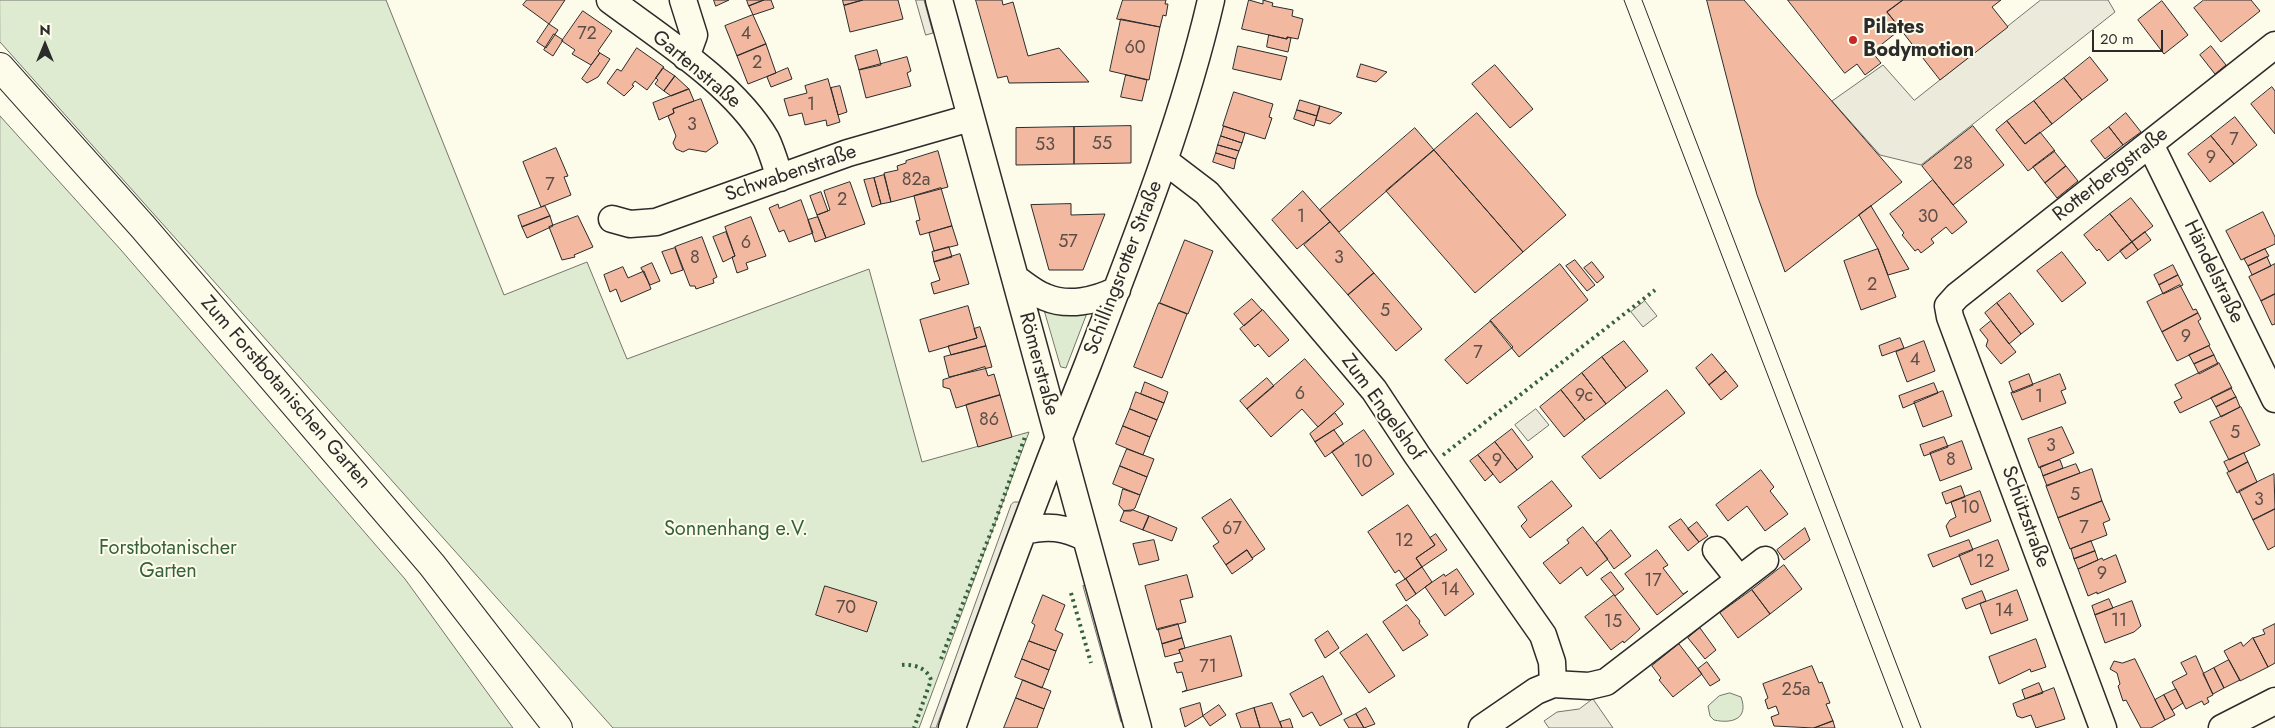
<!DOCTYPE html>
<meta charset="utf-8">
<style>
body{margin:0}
#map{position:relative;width:2275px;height:728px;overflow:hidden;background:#fdfbea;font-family:Jost,sans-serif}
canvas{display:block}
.north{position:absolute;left:20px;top:20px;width:50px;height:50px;-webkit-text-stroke:4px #fdfbea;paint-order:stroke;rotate:0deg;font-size:14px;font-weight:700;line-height:20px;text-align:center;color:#2b2b2b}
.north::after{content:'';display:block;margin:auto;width:18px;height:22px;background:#2b2b2b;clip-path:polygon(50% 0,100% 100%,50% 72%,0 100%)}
.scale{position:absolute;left:2092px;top:30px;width:71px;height:22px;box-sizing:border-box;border:2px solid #2b2b2b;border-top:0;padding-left:6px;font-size:15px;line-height:18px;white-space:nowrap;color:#2b2b2b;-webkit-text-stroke:4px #fdfbea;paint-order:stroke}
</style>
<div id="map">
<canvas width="2275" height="728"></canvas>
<div class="north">N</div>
<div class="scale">20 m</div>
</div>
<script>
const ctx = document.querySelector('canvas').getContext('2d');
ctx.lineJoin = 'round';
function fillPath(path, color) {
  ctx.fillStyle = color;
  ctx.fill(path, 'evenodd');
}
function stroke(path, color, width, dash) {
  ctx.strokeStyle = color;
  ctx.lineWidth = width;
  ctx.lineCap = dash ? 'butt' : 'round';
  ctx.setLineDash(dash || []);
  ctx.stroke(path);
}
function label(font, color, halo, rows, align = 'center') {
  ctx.font = font + ' Jost,sans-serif';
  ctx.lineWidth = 4;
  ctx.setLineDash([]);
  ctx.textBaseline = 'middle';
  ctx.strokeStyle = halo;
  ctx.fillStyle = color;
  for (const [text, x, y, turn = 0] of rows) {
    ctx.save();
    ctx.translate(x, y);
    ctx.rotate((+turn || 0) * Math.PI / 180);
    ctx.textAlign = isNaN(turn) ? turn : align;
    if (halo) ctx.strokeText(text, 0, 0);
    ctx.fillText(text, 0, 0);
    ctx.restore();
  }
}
const green = new Path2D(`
 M0,0h386l118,295 83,-33 40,97 242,-90 53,193 107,-30 -110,296h-306l-613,-686z
 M0,116l121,134 284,329 108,149h-513z
 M1045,312l20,3 22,-2 -21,55 -5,-1z
 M1730,693l11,4c8,22 -9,27 -27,23l-4,-4 -2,-10 11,-10z`);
fillPath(green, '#deebd1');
stroke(green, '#74746e', 1);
const parking = new Path2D(`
 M916,0h8l9,33 -7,2z
 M2041,0h67l7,12 -194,153 -41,-10 -48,-54 51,-36 31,35z
 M1645,301l12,15 -14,11 -12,-15z
 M1536,409l13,16 -21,16 -13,-16z
 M1014,502h6l-84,226h-6l81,-223z
 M1090,584l38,136 -7,2 -38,-136z
 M1593,699l20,29h-64l-5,-7 13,-9 22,-3z`);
fillPath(parking, '#eceadb');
stroke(parking, '#74746e', 1);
const building = new Path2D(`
 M527,0h38l-16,24 -26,-19z
 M714,0h15l-13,6z
 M747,0h17l-15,6z
 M764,0h7l3,8 -21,7 -4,-9z
 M843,0h20l-19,5z
 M863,0h35l5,19 -53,13 -6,-26z
 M976,0h26l1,5 10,-3 15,54 31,-8 30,34 -80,1 -2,-7 -9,2z
 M1123,0h43l-1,4h3l-2,12 -3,-1 -3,12 -43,-8z
 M1249,0l14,4v-4l10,3 -1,3 21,4 -1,6 11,3 -5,20 -11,-2v2l-45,-10z
 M1707,0h37l158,182 -117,90 -28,-77z
 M1788,0h115l-16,12 14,17 -29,23 9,11 -16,12 -8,-11 -12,9z
 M1903,0h98l-9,7 16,20 -68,53 -53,-68z
 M2204,0h47l9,11 -39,31 -27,-34z
 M2162,1l26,34 -24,19 -26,-34z
 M583,11l29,20 -14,20 2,2 -9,12 -19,-11 3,-4 -13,-9z
 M753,15l13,29 -29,12 -12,-30z
 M1121,19l39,8 -11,53 -39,-9z
 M549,24l9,6 -12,18 -9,-6z
 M554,34l9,6 -10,16 -9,-6z
 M1269,35l18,4v-2l4,1 -3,14 -21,-5z
 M766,44l10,29 -28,11 -11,-28z
 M1238,46l49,11 -6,23 -48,-11z
 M2211,46l15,19 -11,9 -15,-19z
 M637,48l27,19 -17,23 -12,-9 -3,4 2,1 -10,10 -17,-13 10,-14 4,2z
 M877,50l4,15 -22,5 -4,-14z
 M600,53l10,6 -12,18 -11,6 -5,-4z
 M907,57l4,14 -4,2 4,13 -45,12 -7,-28z
 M2090,57l18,23 -26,20 -18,-22z
 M1361,64l26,8 -11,10 -19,-5z
 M1495,65l38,44 -23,19 -38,-44z
 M663,68l12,8 -11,15 -9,-7 3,-4 -2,-2z
 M788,68l4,11 -21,8 -4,-10z
 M1126,75l21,5 -5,21 -21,-4z
 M675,76l14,13 -18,7 -7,-5z
 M2064,78l18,22 -30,24 -18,-23z
 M828,79l12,43 -13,4 -1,-6 -21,5 -3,-12 -13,3 -5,-17 23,-6 -2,-7z
 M840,86l7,26 -9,3 -7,-27z
 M2272,87l3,4v43l-24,-30z
 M689,89l5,12 -21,8 1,4 -15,7 -6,-17z
 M1234,92l39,12 -4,13 3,1 -7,21 -42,-13z
 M701,99l17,44 -12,9 -17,-3 -6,3 -7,-3 -3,-6 3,-7 -8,-20 6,-3 -1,-4z
 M1300,100l20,6 -3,10 -20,-6z
 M2034,101l18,23 -27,20 -18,-23z
 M1320,106l22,7 -12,11 -14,-4z
 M1297,110l20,6 -3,10 -20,-7z
 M1477,113l89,102 -43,37 -89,-102z
 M2126,113l15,19 -18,13 -14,-18z
 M2235,117l22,28 -23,19 -23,-28z
 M2007,121l18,23 15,-12 15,19 -27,20 -32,-41z
 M1131,126v37l-57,1v-37z
 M1224,126l21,7 -3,10 -21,-7z
 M1973,126l31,39 -51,40 -31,-39z
 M1074,127v37l-58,1v-37z
 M2109,127l14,18 -18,14 -14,-18z
 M1415,128l19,22 -95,82 -19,-22z
 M1221,136l21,7 -3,8 -21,-6z
 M2211,136l23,28 -24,18 -22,-28z
 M1218,145l21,6 -3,8 -20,-6z
 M556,148l12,28 -4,1 7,18 -30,12 -18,-45z
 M1434,150l89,102 -48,41 -89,-102z
 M938,151l10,36 -57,15 -7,-29 14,-3 -1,-4 9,-3v-2z
 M2054,151l12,15 -21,17 -12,-16z
 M1216,153l20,6 -2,10 -21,-7z
 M2066,166l12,15 -21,17 -12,-15z
 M884,175l7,27 -10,2 -7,-26z
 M874,178l7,26 -9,3 -8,-27z
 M1933,180l34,42 -15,12 -6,-7 -15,12 3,4 -13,10 -3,-4 -3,2 -13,-16 2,-2 -14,-19z
 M850,182l15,42 -39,14 -9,-23 13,-5 -6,-19z
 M941,188l11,38 -32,9 -4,-14 4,-1 -6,-24z
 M1303,191l27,31 -33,27 -25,-29z
 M821,192l7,19 -11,4 -7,-19z
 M2131,198l22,28 -21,16 -22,-28z
 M801,200l12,33 -24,9 -5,-12 -5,2 -10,-24 9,-4 1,4z
 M1071,204v11l34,-1 -22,56h-34l-18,-65z
 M545,206l5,10 -28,11 -4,-11z
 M1871,206l38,63 -21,6 -10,-26 -19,-34z
 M2263,212l12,25v7l-34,16 -15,-29z
 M2110,214l22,28 -24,19 -9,-12 -2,2 -13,-16z
 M550,216l3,10 -26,12 -5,-11z
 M578,216l15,31 -19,8 1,2 -13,3 -13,-33z
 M751,217l15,39 -20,7 2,6 -11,4 -5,-16 3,-1 -10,-29z
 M818,217l8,21 -11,4 -7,-22z
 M1330,222l44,51 -26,22 -44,-50z
 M952,226l6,19 -24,6 -5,-18z
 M726,232l9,24 -12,6 -10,-25z
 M2145,232l6,8 -13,10 -6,-8z
 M702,237l15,40 -4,2 1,4 -18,6 -1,-3h-5l-15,-39z
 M1185,240l28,11 -25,63 -28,-11z
 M2132,242l6,8 -12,9 -6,-8z
 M949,247l3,10 -18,5 -2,-10z
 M675,248l8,22 -12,4 -9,-22z
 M1878,249l18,48 -35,13 -17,-49z
 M2265,249l4,7 -21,10 -4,-7z
 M2062,252l24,31 -24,19 -25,-31z
 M960,254l9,30 -35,10 -3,-11 9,-3 -6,-18z
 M2267,257l4,9 -19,9 -4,-9z
 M1575,260l20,25 -8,6 -21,-25z
 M1592,262l12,15 -7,6 -13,-15z
 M652,263l8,18 -10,4 -9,-17z
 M1560,264l28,36 -69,57 -29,-36z
 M2275,264v30l-14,7 -12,-24z
 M2173,265l5,10 -19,10 -5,-10z
 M623,267l5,11 16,-7 7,18 -30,13 -5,-13 -6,3 -6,-17z
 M1374,273l48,56 -26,22 -48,-56z
 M2178,275l5,10 -20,9 -4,-9z
 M2180,285l13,25 3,-1 2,4 -36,19 -15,-30z
 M2010,293l24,31 -13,10 -24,-31z
 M2275,294v30l-3,1 -11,-24z
 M1252,299l10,11 -18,16 -10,-12z
 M1159,303l28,11 -25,64 -28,-11z
 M1997,303l24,31 -12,10 -24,-31z
 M968,306l9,32 -48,14 -9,-32z
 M1263,310l26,30 -20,17 -11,-13 -3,3 -15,-18z
 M2198,313l3,6 -3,2 12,24 -33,16 -15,-29z
 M1491,321l22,26 -46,37 -22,-24z
 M1991,321l25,31 -15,12 -15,-18 2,-6 -8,-10z
 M980,327l6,19 -35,9 -3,-9 29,-8 -3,-9z
 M1900,338l4,10 -22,8 -3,-10z
 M1624,341l24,30 -22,17 -24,-31z
 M1924,341l11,30 -28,11 -11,-30z
 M986,346l6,21 -43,10 -5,-20z
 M2209,346l5,9 -20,9 -5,-9z
 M1712,354l14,17 -17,14 -13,-17z
 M2214,355l4,9 -19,10 -5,-10z
 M1602,357l24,31 -20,16 -24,-31z
 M1305,359l39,45 -26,23 -16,-18 -31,28 -24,-28z
 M2219,363l13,25 -52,25 -6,-11 8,-4 -7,-13z
 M985,367l3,9 6,-2 6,21 -44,13 -6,-19 -7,-2v-7z
 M1726,371l12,15 -17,14 -12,-15z
 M1582,373l24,31 -21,16 -24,-30z
 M2029,374l4,11 -20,8 -4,-11z
 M2060,374l6,15 -5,2 5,12 -44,17 -11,-27z
 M1267,378l7,8 -27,23 -7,-8z
 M1145,382l23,10 -4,11 -23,-9z
 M1934,383l4,10 -35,15 -4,-12z
 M2231,388l5,9 -20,10 -5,-9z
 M1561,390l24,30 -21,17 -24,-30z
 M1667,390l18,23 -85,66 -18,-22z
 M1943,391l9,25 -29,11 -9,-25z
 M1136,392l28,11 -7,17 -27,-11z
 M1000,395l12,42 -34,10 -12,-42z
 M2236,397l4,10 -19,10 -5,-10z
 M2241,407l19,38 -31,15 -19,-38z
 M1130,409l27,11 -7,17 -27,-11z
 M1335,413l8,11 -28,18 -5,-8z
 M1123,426l27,11 -7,18 -27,-11z
 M2062,427l12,26 -35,15 -11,-29z
 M1512,429l21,28 -16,13 -22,-28z
 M1334,430l10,14 -19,13 -10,-15z
 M1364,430l30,44 -32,22 -30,-44z
 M1944,437l4,10 -24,9 -4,-11z
 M1962,441l10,28 -32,12 -10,-28z
 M1495,442l22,28 -17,13 -22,-28z
 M1127,449l27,10 -7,18 -27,-11z
 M2244,453l4,9 -19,10 -5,-10z
 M1478,455l15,19 -8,7 -15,-20z
 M2060,460l3,8 -20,8 -3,-9z
 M2248,462l9,20 -20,11 -10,-20z
 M2076,464l4,9 -33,13 -4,-10z
 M1120,466l27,11 -7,18 -27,-11z
 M2092,469l10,32 -44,17 -12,-32z
 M1761,470l13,17 -4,4 18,23 -23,17 -18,-25 -19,15 -12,-16z
 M2274,474l1,35 -22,11 -14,-29z
 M1552,481l20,25 -42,32 -9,-12 6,-6 -9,-13z
 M1961,486l4,11 -19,7 -4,-11z
 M1123,489l17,6 -5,13 -4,3h-7l-5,-6z
 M1980,491l11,30 -41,16 -4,-11 4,-6 6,-3 -5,-15z
 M1231,499l34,50 -13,9 -5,-8 -21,15 -13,-19 6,-4 -17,-24z
 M2102,501l8,19 -7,3 4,12 -37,14 -12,-31z
 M1408,505l27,40 -19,13 6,9 -17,12 -6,-9 -4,3 -27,-41z
 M2275,509v37l-7,4 -15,-30z
 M1133,510l16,6 -6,14 -23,-9 4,-10z
 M1149,516l28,12 -5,13 -29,-11z
 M1681,519l18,23 -11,9 -19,-24z
 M1697,522l11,14 -9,6 -11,-13z
 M1583,527l25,32 -21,17 -6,-9 -21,17 -17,-21 26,-20 -2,-3z
 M1805,528l5,12 -26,20 -7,-10z
 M1611,530l20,26 -17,13 -18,-26z
 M1436,534l11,16 -25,17 -6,-9 19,-13 -5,-7z
 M1154,540l5,20 -20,5 -6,-21z
 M1969,540l4,10 -40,17 -5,-12z
 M1998,540l11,30 -38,15 -12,-30z
 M2091,541l4,10 -21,8 -3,-10z
 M1247,550l6,9 -21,15 -6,-9z
 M1657,550l11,15 -5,3 20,26 5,-3 -31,24 -32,-41z
 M2095,551l3,9 -20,9 -4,-10z
 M2116,555l10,27 -29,12v-2l-9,4 -10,-27 24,-11 1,2z
 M1784,565l18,24 -32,25 -18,-24z
 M1422,567l10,15 -16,12 -10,-15z
 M1457,569l17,25 -29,22 -20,-29 19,-13 1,2z
 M1611,572l13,17 -9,7 -14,-17z
 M1187,575l6,22 -13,3 6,22 -29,8 -12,-44z
 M1406,579l10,15 -10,7 -10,-16z
 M825,586l52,16 -10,30 -51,-17z
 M1752,590l18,24 -32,24 -18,-25z
 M2017,590l11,30 -37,14 -11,-30z
 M1982,591l4,10 -20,8 -4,-10z
 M1043,595l22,10 -10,25 8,4 -7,17 -27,-10 6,-16 -3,-2z
 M1614,595l26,34 -16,14 -1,-2 -12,9 -26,-33z
 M2109,599l4,9 -18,7 -3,-9z
 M2132,601l9,25 -7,6 -29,11 -10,-28z
 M1407,605l13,16 -1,2 9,12 -25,16 -20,-29z
 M1178,624l4,14 -20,6 -4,-15z
 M2275,624v39l-7,4 -15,-29 12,-4 -2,-4z
 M1700,628l16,22 -11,9 -17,-21z
 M1328,631l11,17 -14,10 -10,-18z
 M1367,634l28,42 -26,17 -29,-40z
 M1231,636l11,40 -60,16 5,-2 -5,-18 -5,1 -3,-10 9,-2 -4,-11z
 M1182,638l3,10 -6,2 1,3 -15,4 -3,-13z
 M2253,638l15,29 -28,14 -16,-30 17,-9 2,4z
 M2036,639l10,28 -15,5 -1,-3 -31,15 -10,-27z
 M1029,641l27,10 -7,19 -27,-11z
 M1679,644l23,30 -29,23 -14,-17 2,-2 -9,-12z
 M2196,656l17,39 -6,3 2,4 -5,3 -2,-4 -16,8 -14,-27 15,-8 -6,-11z
 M1022,659l27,11 -7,18 -27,-11z
 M2135,659l30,61 -14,8h-10l-15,-28 -3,1 -5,-15 2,-2 -3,-11 -7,-4 4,-8 8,2z
 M2229,660l11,20 -16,8 -10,-20z
 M1707,662l13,18 -10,6 -12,-17z
 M1812,666l7,17 3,-1 8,21 -4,1 7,17 -19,7 -40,-2 -3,-9 8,-3 -3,-8 -8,3 -3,-9 3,-2 -5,-14z
 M2214,668l10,20 -11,6 -10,-20z
 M1323,676l19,38 -22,12 -8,-14 -9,5 -13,-23z
 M1023,680l28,11 -7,18 -28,-11z
 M2039,683l4,10 -18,6 -3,-9z
 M2054,688l11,31 -29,9 -5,-13 -9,3 -5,-2 -4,-12z
 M2176,689l7,14 -11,7 -8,-15z
 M2164,695l11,20 -10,5 -10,-20z
 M1016,698l28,11 -7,19h-33z
 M1200,703l3,13 -18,11 -5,-18z
 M1272,703l10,25h-22l-6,-20z
 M1219,705l7,10 -16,11 -7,-10z
 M1254,708l6,20h-19l-5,-14z
 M1366,708l9,16 -11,4 -8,-14z
 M1356,714l8,14h-15l-5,-8z
 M1290,719l3,9h-11l-2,-6z
 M1833,721l2,7h-21z`);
fillPath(building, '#f2b8a0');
stroke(building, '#2b2b2b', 1);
const minor = new Path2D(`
 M610,0c51,38 124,84 156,139 6,12 10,27 14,39
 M683,0l11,35 -8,22
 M939,0l199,728
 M2150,144l125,255
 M1165,161l42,32 167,197 43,65 126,180 9,27 1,22
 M612,219l18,5 26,-2 192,-69 122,-35
 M1015,278c9,6 19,15 30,19 23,10 50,4 72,-7
 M1024,531c24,-6 40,-4 62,7
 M1716,550l23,29
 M952,728c42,-122 88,-244 136,-364 46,-120 94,-239 123,-364
 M1482,728l54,-37 17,-7 36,2 17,-4 159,-122
 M2103,728l-153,-411 -2,-11 9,-10 318,-251
 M2222,728l53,-27`);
const major = new Path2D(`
 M0,67l143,160 289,338 126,163`);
stroke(minor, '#2b2b2b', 29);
stroke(major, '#2b2b2b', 30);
stroke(minor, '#fdfbea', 26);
stroke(major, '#fdfbea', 28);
stroke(new Path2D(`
 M1624,0l279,728
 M1642,0l279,728`), '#2b2b2b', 1);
stroke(new Path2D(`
 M1443,455l212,-165
 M1071,593l20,70
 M941,659l54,-137 31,-88
 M902,665c12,-1 25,3 29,15l-17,48`), '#34623c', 4, [2.5, 4]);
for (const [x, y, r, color] of [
 [1853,40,5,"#c62828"]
]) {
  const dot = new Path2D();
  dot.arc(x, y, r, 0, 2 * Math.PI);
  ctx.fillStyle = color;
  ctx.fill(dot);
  stroke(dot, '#fdfbea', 2);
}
label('18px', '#5d4e48', null, [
 ["72",587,35],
 ["4",746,35],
 ["60",1135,49],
 ["2",757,64],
 ["1",811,106],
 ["3",692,126],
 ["7",2234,141],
 ["55",1102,145],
 ["53",1045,146],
 ["9",2211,159],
 ["28",1963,165],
 ["82a",916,181],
 ["7",550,186],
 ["2",842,201],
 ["1",1301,218],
 ["30",1928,218],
 ["57",1068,243],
 ["6",746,244],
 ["8",695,259],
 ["3",1339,259],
 ["2",1872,286],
 ["5",1385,312],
 ["9",2186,338],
 ["7",1478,354],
 ["4",1915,361],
 ["6",1300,395],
 ["9c",1584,397],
 ["1",2039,398],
 ["86",989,421],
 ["5",2235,434],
 ["3",2051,447],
 ["8",1951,461],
 ["9",1497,462],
 ["10",1363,463],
 ["5",2075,496],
 ["3",2259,501],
 ["10",1970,509],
 ["7",2084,529],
 ["67",1232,530],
 ["12",1404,542],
 ["12",1985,563],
 ["9",2102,575],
 ["17",1653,582],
 ["14",1450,591],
 ["70",846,609],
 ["14",2004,612],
 ["11",2119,622],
 ["15",1613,623],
 ["71",1208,668],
 ["25a",1796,691]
]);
label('bold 20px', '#2b2b2b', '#fdfbea', [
 ["Pilates",1863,28],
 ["Bodymotion",1863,51]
], 'left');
label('20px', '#2b2b2b', '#fdfbea', [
 ["Gartenstraße",696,70,40],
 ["Schwabenstraße",791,174,-19],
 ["Rotterbergstraße",2111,175,-38],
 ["Schillingsrotter Straße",1124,268,-69],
 ["Händelstraße",2213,272,64],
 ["Römerstraße",1038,364,75],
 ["Zum Forstbotanischen Garten",285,393,49],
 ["Zum Engelshof",1382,408,54],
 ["Schützstraße",2025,517,70]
]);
label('20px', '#34623c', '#fdfbea', [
 ["Sonnenhang e.V.",736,530],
 ["Forstbotanischer",168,549],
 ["Garten",168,572]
]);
</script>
